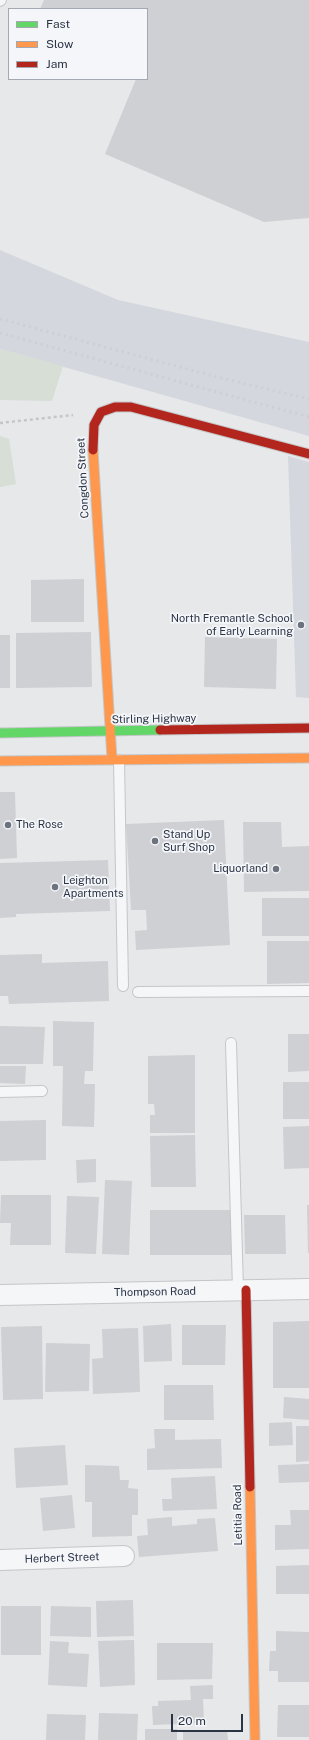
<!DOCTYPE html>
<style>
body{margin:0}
#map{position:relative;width:309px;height:1740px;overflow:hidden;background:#e6e8ea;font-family:"Public Sans",sans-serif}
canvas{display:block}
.legend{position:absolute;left:8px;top:8px;width:140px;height:72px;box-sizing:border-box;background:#f4f6f9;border:1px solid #a4a8b1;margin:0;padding:5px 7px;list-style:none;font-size:12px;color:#2b3445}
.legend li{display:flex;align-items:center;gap:8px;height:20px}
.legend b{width:20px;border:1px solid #a4a8b1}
.scale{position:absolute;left:171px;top:1714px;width:72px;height:18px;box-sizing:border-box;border:2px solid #2b3445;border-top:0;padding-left:5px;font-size:12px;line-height:14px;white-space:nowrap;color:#2b3445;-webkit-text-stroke:3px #f4f6f9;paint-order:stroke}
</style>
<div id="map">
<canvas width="309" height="1740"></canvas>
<ul class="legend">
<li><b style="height:5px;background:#63d668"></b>Fast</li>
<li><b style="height:5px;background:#ff974d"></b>Slow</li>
<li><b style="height:5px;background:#b3261e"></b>Jam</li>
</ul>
<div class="scale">20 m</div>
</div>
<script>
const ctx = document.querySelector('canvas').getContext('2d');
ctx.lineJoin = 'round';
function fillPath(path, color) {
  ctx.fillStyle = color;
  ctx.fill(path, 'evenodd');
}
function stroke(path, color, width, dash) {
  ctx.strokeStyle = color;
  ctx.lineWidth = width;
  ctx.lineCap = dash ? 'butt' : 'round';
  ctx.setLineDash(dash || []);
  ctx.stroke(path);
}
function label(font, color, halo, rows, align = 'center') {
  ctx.font = font + ' "Public Sans",sans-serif';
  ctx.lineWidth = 3.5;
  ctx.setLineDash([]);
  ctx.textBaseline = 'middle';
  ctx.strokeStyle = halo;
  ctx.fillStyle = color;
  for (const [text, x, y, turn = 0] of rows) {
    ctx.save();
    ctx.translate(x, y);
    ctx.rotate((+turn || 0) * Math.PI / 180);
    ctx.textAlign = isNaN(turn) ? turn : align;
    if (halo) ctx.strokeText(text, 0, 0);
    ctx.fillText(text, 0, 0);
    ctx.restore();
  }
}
fillPath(new Path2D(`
 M0,250l118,50 191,42v94l-309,-87z
 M288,456l21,6v236l-13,-1z`), '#d4d7dd');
fillPath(new Path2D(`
 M0,349l63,17 -11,35 -52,-1z
 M0,436l9,3 7,45 -16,3z`), '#d6ded6');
fillPath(new Path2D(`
 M44,0h265v218l-45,4 -159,-68 31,-75h11v-70h-107z
 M84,579v43h-53v-42z
 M91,632l1,55 -76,1v-55z
 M0,635h10v53h-10z
 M205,637l72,2 -1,50 -72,-2z
 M0,792h15l2,66 -17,1z
 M224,820l6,125 -94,5 -1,-19 12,-1 -1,-20h-15l-5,-86z
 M243,822h38l1,25 27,-1v45l-65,1z
 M108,860l2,51 -94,3v3l-16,1v-55z
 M262,898h47v38h-47z
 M267,941h42v42l-42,1z
 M42,954v9l66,-2 1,40 -100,3 -1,-8h-8v-41z
 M53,1021l41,1 -1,49h-8l-1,13h11l-1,43 -32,-1 1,-60h-10z
 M0,1026l45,1 -2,37h-43z
 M288,1034h21v37l-21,1z
 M195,1055v78h-45v-18h5l-1,-11h-6v-48z
 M0,1066h26l-1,18 -25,-1z
 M283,1082h26v37h-26z
 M46,1120v40l-46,1v-40z
 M309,1126v42l-25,1 -1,-42z
 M195,1135l1,52h-45l-1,-51z
 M96,1159v23l-19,1 -1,-23z
 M105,1180l27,1 -3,74 -27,-1z
 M1,1195h50v50h-41l1,-22h-11z
 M67,1196l32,1 -3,57 -31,-1z
 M307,1205h2v48h-1z
 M150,1210h81v45h-81z
 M244,1215h41l1,39h-41z
 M309,1321v67h-36v-66z
 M171,1324l1,37 -28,1 -1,-36z
 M182,1325h44l-1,40h-43z
 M42,1326l1,73 -40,1 -2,-73z
 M138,1328l2,64 -47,2 -1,-35 11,-1 -1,-29z
 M46,1343l44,1 -1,47 -44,1z
 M164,1385h49l1,35h-50z
 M284,1397l25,2v21l-26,-2z
 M292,1422l1,23 -24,1v-23z
 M296,1426h13v35l-13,1z
 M154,1429h21v11l46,-1 1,29 -75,2v-21l8,-1z
 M65,1445l3,40 -52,3 -2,-40z
 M309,1464v18l-30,1 -1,-18z
 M85,1465l34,1 1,14h9l-1,8 10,1v26h-6v21l-40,1v-35h-7z
 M215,1476l2,33 -54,2 -1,-12h10l-1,-21z
 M72,1495l3,33 -32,3 -3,-33z
 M290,1510h19v39l-34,1v-25h16z
 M172,1517v9l25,-2v-5l18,-1 3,33 -79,6 -2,-21 11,-1 -1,-16z
 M309,1565v29h-33v-28z
 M133,1600l1,36 -37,1 -1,-36z
 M1,1606h40v49h-40z
 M51,1606l40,1v30l-41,-1z
 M276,1631l33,1v50h-31v-11h-9l1,-20h6z
 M134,1640l1,45 -35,2 -2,-46z
 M50,1641l19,1 -1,11 21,1 -2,33 -39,-2z
 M157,1643h56l-1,36 -55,1z
 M213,1685v14h-10l1,24 -51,2 -1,-19h6v-5l33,-1 -1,-14z
 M278,1705h31v32h-32z
 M99,1713l39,1 -1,26h-39z
 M47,1714l39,1 -1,25h-39z
 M145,1729h32v11h-32z
 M227,1730l1,10h-45v-8z`), '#ced0d3');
const lane = new Path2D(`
 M0,1l1,-1
 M119,760l4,226
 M138,992l171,-1
 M231,1043l7,247
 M0,1092l42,-1`);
const street = new Path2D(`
 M0,1295l309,-6
 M0,1560l124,-4`);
const fast = new Path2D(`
 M0,733l160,-3`);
const slow = new Path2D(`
 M93,450l19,309
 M0,761l309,-3
 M250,1487l5,253`);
const jam = new Path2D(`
 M93,450l1,-25 7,-13 14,-5h16l178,47
 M160,730l149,-2
 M246,1290l4,197`);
stroke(lane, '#c4c6c8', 12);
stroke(street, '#c4c6c8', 22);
stroke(fast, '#c4c6c8', 11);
stroke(slow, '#c4c6c8', 11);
stroke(jam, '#c4c6c8', 11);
stroke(new Path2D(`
 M0,423l73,-8`), '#c5c6ca', 2.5, [3, 3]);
stroke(lane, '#f5f6f7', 10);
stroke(street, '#f5f6f7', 20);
stroke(fast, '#63d668', 9);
stroke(slow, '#ff974d', 9);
stroke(jam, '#b3261e', 9);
stroke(new Path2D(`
 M0,319l221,59 88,21
 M0,333l309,84`), '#cecfd2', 3, [2, 4]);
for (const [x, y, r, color] of [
 [301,625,4,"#6c737f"],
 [8,825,4,"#6c737f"],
 [155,841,4,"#6c737f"],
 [276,869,4,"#6c737f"],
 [55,887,4,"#6c737f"]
]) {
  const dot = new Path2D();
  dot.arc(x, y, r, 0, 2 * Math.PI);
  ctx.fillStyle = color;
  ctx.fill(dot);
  stroke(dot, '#f4f6f9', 1.5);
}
label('11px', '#2b3445', '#f4f6f9', [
 ["Congdon Street",83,478,-93],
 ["Stirling Highway",154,719,-1],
 ["Thompson Road",155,1292,-1],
 ["Letitia Road",238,1515,-91],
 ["Herbert Street",62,1558,-2]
]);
label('11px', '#2b3445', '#f4f6f9', [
 ["North Fremantle School",293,619,"right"],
 ["of Early Learning",293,632,"right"],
 ["The Rose",16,825],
 ["Stand Up",163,835],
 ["Surf Shop",163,848],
 ["Liquorland",268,869,"right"],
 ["Leighton",63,881],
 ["Apartments",63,894]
], 'left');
</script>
